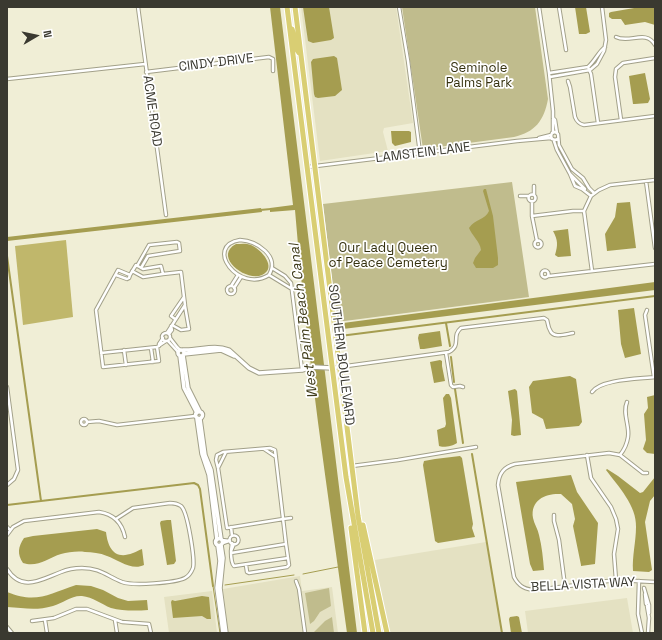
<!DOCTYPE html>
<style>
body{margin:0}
#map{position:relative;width:662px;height:640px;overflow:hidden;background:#f0eed6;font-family:"Space Grotesk",sans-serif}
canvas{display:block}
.frame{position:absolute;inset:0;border:8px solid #3a3930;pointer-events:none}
.north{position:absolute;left:16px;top:16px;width:40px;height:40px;-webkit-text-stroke:3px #fff;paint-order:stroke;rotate:81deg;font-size:11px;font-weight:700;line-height:16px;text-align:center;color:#3a3930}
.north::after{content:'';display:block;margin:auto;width:14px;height:18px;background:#3a3930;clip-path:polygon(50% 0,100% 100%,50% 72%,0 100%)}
</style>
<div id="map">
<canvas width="662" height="640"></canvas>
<div class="frame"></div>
<div class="north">N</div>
</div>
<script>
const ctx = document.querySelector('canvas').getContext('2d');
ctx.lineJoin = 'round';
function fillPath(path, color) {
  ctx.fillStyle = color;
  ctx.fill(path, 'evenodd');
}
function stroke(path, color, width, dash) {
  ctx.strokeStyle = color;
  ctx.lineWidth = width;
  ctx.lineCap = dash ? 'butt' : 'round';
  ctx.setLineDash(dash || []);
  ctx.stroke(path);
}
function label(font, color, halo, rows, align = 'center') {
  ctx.font = font + ' "Space Grotesk",sans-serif';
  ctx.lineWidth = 3.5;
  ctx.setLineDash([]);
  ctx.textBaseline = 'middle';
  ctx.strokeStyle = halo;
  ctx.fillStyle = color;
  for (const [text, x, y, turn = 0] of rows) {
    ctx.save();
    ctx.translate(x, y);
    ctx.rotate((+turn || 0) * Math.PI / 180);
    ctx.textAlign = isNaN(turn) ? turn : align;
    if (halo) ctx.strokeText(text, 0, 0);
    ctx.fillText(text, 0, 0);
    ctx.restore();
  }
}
fillPath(new Path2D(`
 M301,7h95l17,116 -29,5 -1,4 5,19 -68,10z
 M486,542l16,91h-113l-14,-73z
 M300,576l2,15 30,-4 6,46h-110l-5,-44z
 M212,591l5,42h-48l-5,-36z
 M627,598l6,35h-105l-3,-22z`), '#e4e1c2');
fillPath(new Path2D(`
 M402,7h133l13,92c-4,22 -13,33 -34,38l-91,12z
 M512,182l17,115 -192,25 -14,-118z
 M329,588l2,18 -11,6 -6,9 -4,3 -5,-31z
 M332,617l2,16h-21l12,-12z`), '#c0bc8d');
fillPath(new Path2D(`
 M66,240l7,77 -50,8 -8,-79z`), '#c0b76b');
fillPath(new Path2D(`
 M270,7h10l77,626h-10c-19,-141 -41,-281 -52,-423l-25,2v-4l23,-3z
 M303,7h26l5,31 -3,2 -18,3 -5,-2z
 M575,7h11l4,25 -4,2h-7z
 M640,7h15v18l-10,-3 -20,3 -4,-6h-9l-3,-2v-4l2,-1z
 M334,56l3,2 5,32 -7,6 -17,2 -3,-1 -1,-3 -3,-32 2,-3z
 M645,73l5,26 -2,4 -13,1h-2l-4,-28z
 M391,131h18l2,1v10l-16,4 -3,-3z
 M484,189h2l7,27 5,42v7l-5,3h-17l-3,-5 2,-5 6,-8c-1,-9 -9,-14 -12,-22 6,-9 16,-8 20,-17l-6,-20z
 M630,202l6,46 -29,3 -2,-17 10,-17 2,-14z
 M261,208l1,4 -255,29v-4z
 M568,229l3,27 -13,1 -3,-2c3,-10 3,-15 -2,-24z
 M236,244c4,0 10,-1 15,1 10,4 27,23 11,30 -17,7 -49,-19 -26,-31z
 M655,282v8l-312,39 -2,-1 -1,-3 3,-2z
 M634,308l7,46 -16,4 -4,-14 -3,-34z
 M440,331l2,15 -18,3h-4l-2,-11 1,-4z
 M440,360l2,1v5l3,15 -11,2 -4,-21z
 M570,376l6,3 6,43 -3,4 -33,3 -3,-10 -11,-6 -3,-26 4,-6z
 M515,389l2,2 4,44 -7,1 -3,-1 1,-15 -4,-29z
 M446,394h3l2,4 6,45c-4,3 -14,5 -18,3l-2,-16 8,-3 1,-3 -3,-26z
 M655,395v59l-8,-1 -4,-4 3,-9 -2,-26 4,-6 -1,-11z
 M460,456l2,2 11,66 -1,4 3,9 -37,6 -3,-2 -12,-76 1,-4 11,-2z
 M607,469l11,7 22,17 3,-1 12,-15v18l-5,6 -5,21 7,48 -3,2 -16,-1c-1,-15 3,-29 3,-44 1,-21 -18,-41 -30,-57z
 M571,475l6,17 21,31 -3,41 -14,2v-1l-8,-39 2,-7 -3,-15 -11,-10c-14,-1 -31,5 -28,24 1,6 5,11 6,17 3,12 4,23 5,35l-11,1 -3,-7 -14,-82z
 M167,520h4l5,41 -2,3 -7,1 -7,-42 1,-2z
 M97,529l9,3c2,17 9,28 27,21 4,-1 5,-3 9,-4l2,16c-12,6 -26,-5 -37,-9 -7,-3 -15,-4 -22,-4 -7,-1 -17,0 -24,2 -13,4 -24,14 -38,9 -6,-9 -5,-16 1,-25l9,-2z
 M76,585l15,1 12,4 15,8 10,3 19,-1 1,10c-12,1 -26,1 -37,-2 -10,-4 -18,-11 -29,-12 -10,-1 -19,7 -29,10 -17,5 -29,2 -46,1v-15c29,12 42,2 69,-7z
 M202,596l7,1 2,22h-4l-5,-3 -29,2 -2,-16 1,-2 3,1z
 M517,616l2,1 3,16h-11l-2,-14 1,-2z`), '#a59d50');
stroke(new Path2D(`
 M303,574l35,-7
 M225,585l69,-10
 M213,586l7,47`), '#a59d50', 1);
stroke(new Path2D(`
 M260,210l11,-1
 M7,256l34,245
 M446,323l4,23
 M340,336l315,-40
 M451,357l3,25
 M455,389l8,54
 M472,454l30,179
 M7,505l187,-22 4,2 2,4 13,97`), '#a59d50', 2);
const street = new Path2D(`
 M138,7l28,208
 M399,7l9,54 12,92
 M539,7l10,66 4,38v21
 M559,7l7,43
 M616,37c13,7 30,-8 39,8
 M588,67l3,7 7,49
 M588,67c7,-6 11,-16 17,-20
 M146,72l123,-15 4,2v12
 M549,73l39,-6
 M550,77l40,-7 7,-6 7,-13 2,-11 -4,-33
 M7,79l138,-15
 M568,81l2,6 5,30c2,5 4,7 9,8l71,-9
 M553,118l2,2 2,13
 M621,120l-6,-43 1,-8 7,-6 32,-5
 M539,138l12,-3
 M558,139l-3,1 -3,-1 -1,-3 1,-3 3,-1 3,2 1,11 13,24 11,9 6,10 5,5
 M554,141l3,9 13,24 5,12 7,3 9,7
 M308,167l209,-26 34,-3
 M570,174l15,15
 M646,181l9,67
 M528.5 198a3.5 3.5 0 1 1 7 0a3.5 3.5 0 1 1-7 0Z
 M534,195v-9
 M520,196h9
 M532,201v15l5,25
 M532,216l41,-5h11
 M240,240c17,1 40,16 29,35 -30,19 -66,-29 -29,-35z
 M534.5 244a3.5 3.5 0 1 1 7 0a3.5 3.5 0 1 1-7 0Z
 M137,266l12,-21 28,-3 2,1 1,8 -32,5 -7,12
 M272,268l13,8 6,7 11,87
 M541.5 274a3.5 3.5 0 1 1 7 0a3.5 3.5 0 1 1-7 0Z
 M132,271l11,6 20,-3
 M592,271l-8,-60 7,-15 8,-6 11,-5 45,-5
 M116,275l11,4 2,-1 1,-3
 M269,275l23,14
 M549,276l106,-12
 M231,286l7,-11
 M227 290a4 4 0 1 1 8 0a4 4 0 1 1-8 0Z
 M234,288l7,-11
 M647,310l-2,5 9,62
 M172,325l9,5 8,-1 -4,-23
 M167,333l18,-28 -1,-8 -13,19 4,3
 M162 337a4 4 0 1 1 8 0a4 4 0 1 1-8 0Z
 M169,334l3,-4 -1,-4
 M170,338l7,9 3,3
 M168,341l10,11
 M159,346v-2l4,-6
 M157,347l9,-6
 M151,348l2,14
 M124,350l2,15
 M101,353l56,-6 2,14 -56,6 -7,-57 22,-40 12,5 6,-10 7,4 18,-3 2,8 18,-2 3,25
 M446,353l5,32 2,2 7,-1 3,1
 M332,368l117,-16c13,-7 2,-16 12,-24l83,-10 3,2c1,3 1,7 3,10 3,9 16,4 23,3
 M7,387l11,83 -4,9 -7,6
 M592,392c9,-13 47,-13 63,-15
 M81 422a3 3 0 1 1 6 0a3 3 0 1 1-6 0Z
 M87,422l12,-1 18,4 78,-9
 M264,449l12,8
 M587,455l4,23 20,29 5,12 2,10 -4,25 2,26
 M620,455c4,-5 7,-11 8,-18 2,-11 -6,-24 -1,-35
 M352,466l46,-6 78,-13
 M218,468l8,-16
 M647,473h-4l-23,-18 -11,-2 -94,11c-11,3 -16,9 -17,21l16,92c5,10 12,13 22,13l80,-10 39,2
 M554,515v6l5,19 6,46
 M7,527l3,3
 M231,527l1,9
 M7,535l6,-8 11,-6 75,-9c14,2 23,11 26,25
 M229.5 540a4.5 4.5 0 1 1 9 0a4.5 4.5 0 1 1-9 0Z
 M222,540l8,1
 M223,543l6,-2
 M232,543l-1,8 3,-7
 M286,544l-11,-94 -5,-2 -47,4 -6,3 -1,5 2,8 9,60 56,-9 8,-1
 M231,551c0,4 0,12 3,15l54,-8 -2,-14 -55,9
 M246,565l1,7 2,1 38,-6 2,-2 -1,-7
 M7,569c15,24 35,10 54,3 7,-3 14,-4 21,-4 18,0 25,8 40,14 11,4 53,1 63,-4 4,-2 6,-5 8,-10 2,-8 -5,-56 -12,-62 -3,-2 -7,-3 -11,-3l-37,5 -17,11
 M296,581l3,8 6,44
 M639,581l-1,33 4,19
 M644,588l5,17v8
 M645,594l1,10
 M647,606l2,12 -1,15
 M45,620l2,13
 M115,620l2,13
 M32,621l22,-3 22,-9h11l35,13 27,2 2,9
 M7,627l5,6`);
const secondary = new Path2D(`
 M178 353a3 3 0 1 1 6 0a3 3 0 1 1-6 0Z
 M183,350c15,1 31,-6 46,0l20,18 10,5 43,-3 10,-3 20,1
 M184,354l37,-4 13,6
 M183,355l5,33 12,24
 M180,356l4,32 13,25
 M195.5 415a3.5 3.5 0 1 1 7 0a3.5 3.5 0 1 1-7 0Z
 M197,419l5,35 7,21 8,65
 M200,419l5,36 6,15 10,69
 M215.5 542a3.5 3.5 0 1 1 7 0a3.5 3.5 0 1 1-7 0Z
 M221,545l2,13 -3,30 6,45
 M218,546l2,15 -3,27 6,45`);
const highway = new Path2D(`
 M287,7l59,470 27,156
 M295,7l63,509 21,117
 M292,29c3,8 2,18 7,24
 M363,525l24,108
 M351,528l14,105`);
stroke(street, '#a2a089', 4.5);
stroke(secondary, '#a2a089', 5.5);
stroke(highway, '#fff', 7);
stroke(street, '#fff', 2.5);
stroke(secondary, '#fff', 3.5);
stroke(highway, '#d9ce73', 5);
label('13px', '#3a3930', '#fff', [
 ["CINDY DRIVE",216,63,-7],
 ["ACME ROAD",152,111,82],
 ["LAMSTEIN LANE",423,153,-7],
 ["SOUTHERN BOULEVARD",341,355,83],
 ["BELLA VISTA WAY",583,585,-3]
]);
label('13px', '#35310f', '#fff', [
 ["Seminole",479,68],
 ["Palms Park",479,83],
 ["Our Lady Queen",388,248],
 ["of Peace Cemetery",388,263]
]);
label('italic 14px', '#3f3b19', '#fff', [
 ["West Palm Beach Canal",304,321,-97]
]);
</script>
